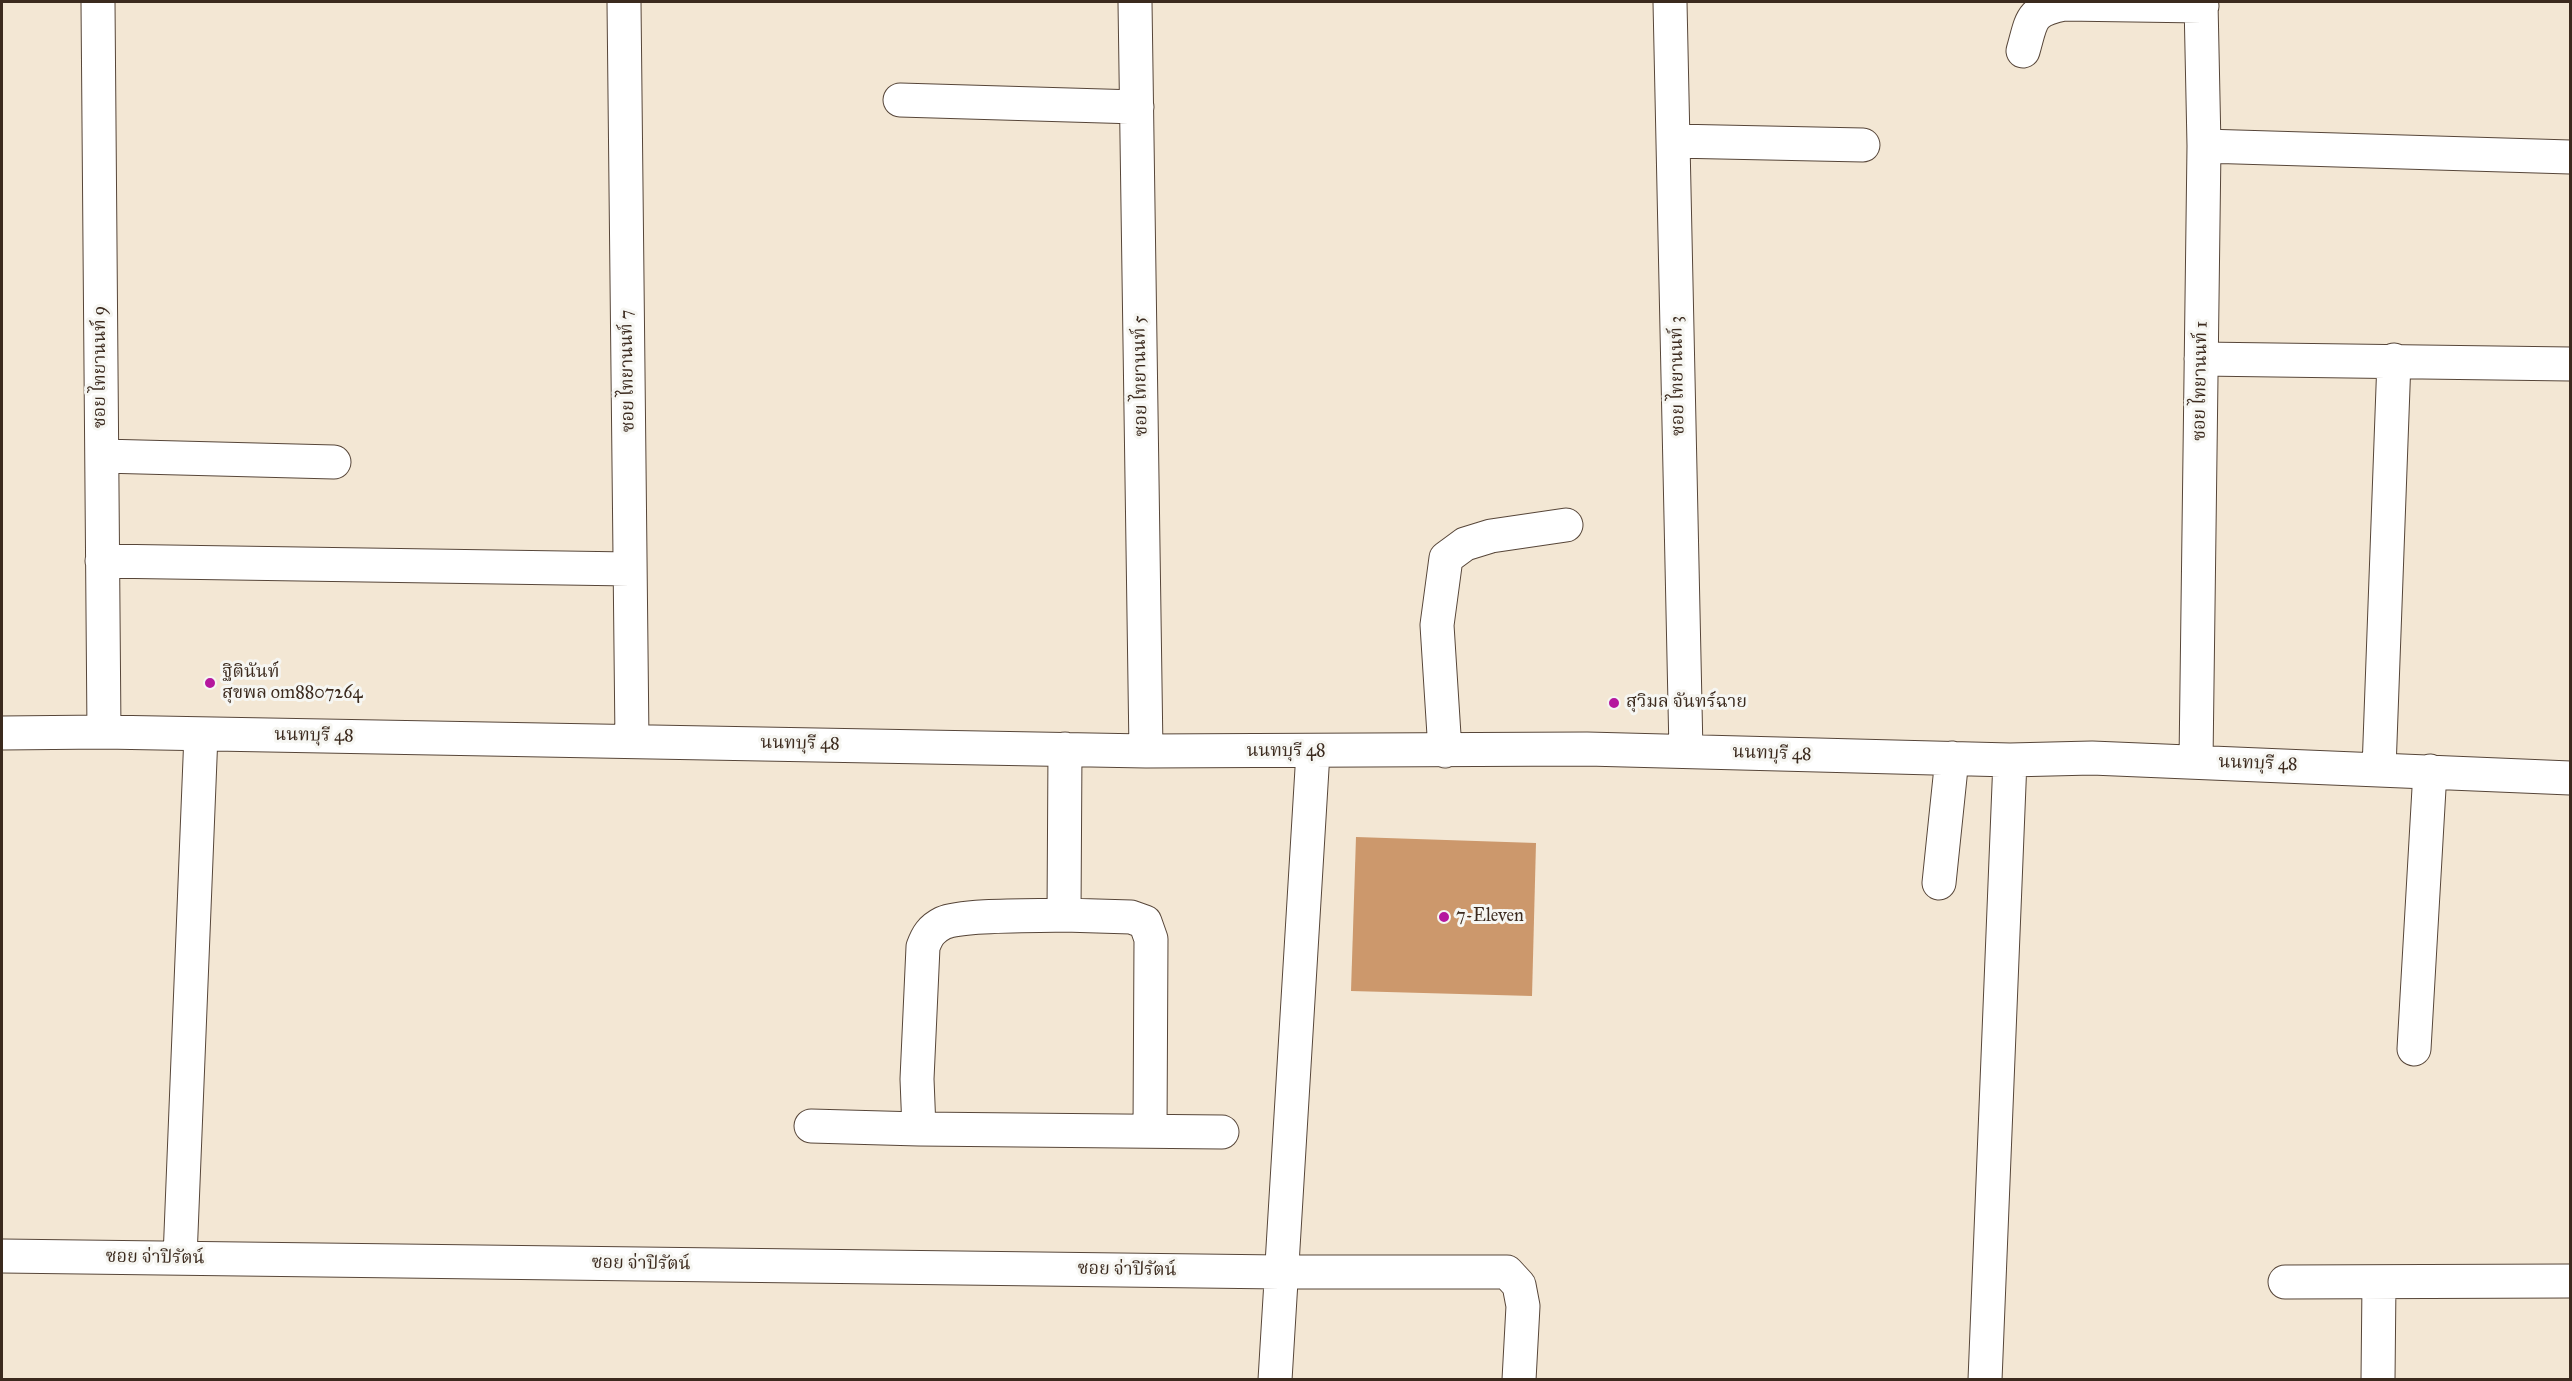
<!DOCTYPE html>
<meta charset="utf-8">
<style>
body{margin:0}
#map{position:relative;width:2572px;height:1381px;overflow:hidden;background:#f3e7d4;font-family:"IM FELL Great Primer",serif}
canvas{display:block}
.frame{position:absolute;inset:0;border:3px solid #3b2a1e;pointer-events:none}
</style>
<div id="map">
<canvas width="2572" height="1381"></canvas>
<div class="frame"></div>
</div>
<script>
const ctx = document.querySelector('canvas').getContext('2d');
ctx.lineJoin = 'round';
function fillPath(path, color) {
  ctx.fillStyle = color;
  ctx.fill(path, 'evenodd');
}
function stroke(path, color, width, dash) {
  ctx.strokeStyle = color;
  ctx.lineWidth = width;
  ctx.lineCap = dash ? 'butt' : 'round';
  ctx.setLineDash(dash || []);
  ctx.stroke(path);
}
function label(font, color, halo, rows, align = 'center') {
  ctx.font = font + ' "IM FELL Great Primer","Noto Serif Thai",serif';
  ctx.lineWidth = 6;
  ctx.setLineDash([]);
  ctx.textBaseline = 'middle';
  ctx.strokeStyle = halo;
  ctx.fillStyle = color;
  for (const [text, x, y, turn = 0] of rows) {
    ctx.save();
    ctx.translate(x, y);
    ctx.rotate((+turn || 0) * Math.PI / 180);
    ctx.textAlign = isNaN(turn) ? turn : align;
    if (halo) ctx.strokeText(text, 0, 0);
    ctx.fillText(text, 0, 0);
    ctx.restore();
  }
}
fillPath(new Path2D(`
 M1356,837l180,6 -4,153 -181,-5z`), '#cc986c');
const minor = new Path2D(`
 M98,2l6,730
 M624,2l8,739
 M1135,2l11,749
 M1670,2l16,749
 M2023,51c9,-31 6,-40 41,-47l138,2
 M900,100l237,7
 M1673,141l190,4
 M2204,146l366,11
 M2201,359l369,5
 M102,456l232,6
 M102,561l528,8
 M2,733l102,-1 1042,19 441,-2 423,11 82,-2 478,20
 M1065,749l-1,166 67,2 14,5 6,17 -1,192
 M1445,751l-8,-126 9,-67 19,-14 26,-8 75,-11
 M2196,761l8,-615 -3,-144
 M2379,769l15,-409
 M1939,883l13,-125
 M2414,1049l16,-278
 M811,1126l108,3 303,3
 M919,1129l-2,-50 6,-132c4,-11 8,-18 20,-24 20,-9 95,-7 121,-8
 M2,1256l1278,16h227l12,13 4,21 -4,74
 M180,1258l21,-524
 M2285,1282l285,-1
 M1275,1380l38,-628
 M1985,1380l25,-620
 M2378,1380l1,-98`);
stroke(minor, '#574639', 35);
stroke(minor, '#fff', 33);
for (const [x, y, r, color] of [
 [210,683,6,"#b5179e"],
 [1614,703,6,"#b5179e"],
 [1444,917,6,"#b5179e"]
]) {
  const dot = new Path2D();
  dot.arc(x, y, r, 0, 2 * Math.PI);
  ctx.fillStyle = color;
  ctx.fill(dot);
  stroke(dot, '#f6f6f2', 2);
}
label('18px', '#3b2a1e', '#f6f6f2', [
 ["ซอย ไทยานนท์ 9",101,367,-90],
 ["ซอย ไทยานนท์ 7",628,371,-91],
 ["ซอย ไทยานนท์ 5",1141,376,-91],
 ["ซอย ไทยานนท์ 3",1678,376,-91],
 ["ซอย ไทยานนท์ 1",2201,381,-89],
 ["นนทบุรี 48",314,736,1],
 ["นนทบุรี 48",800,744,1],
 ["นนทบุรี 48",1286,752],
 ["นนทบุรี 48",1772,754,2],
 ["นนทบุรี 48",2258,764,2],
 ["ซอย จ่าปิรัตน์",155,1258,1],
 ["ซอย จ่าปิรัตน์",641,1264,1],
 ["ซอย จ่าปิรัตน์",1127,1270,1]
]);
label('18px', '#3b2a1e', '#f6f6f2', [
 ["ฐิตินันท์",222,673],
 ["สุขพล om8807264",222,694],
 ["สุวิมล จันทร์ฉาย",1626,703],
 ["7-Eleven",1456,917]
], 'left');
</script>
